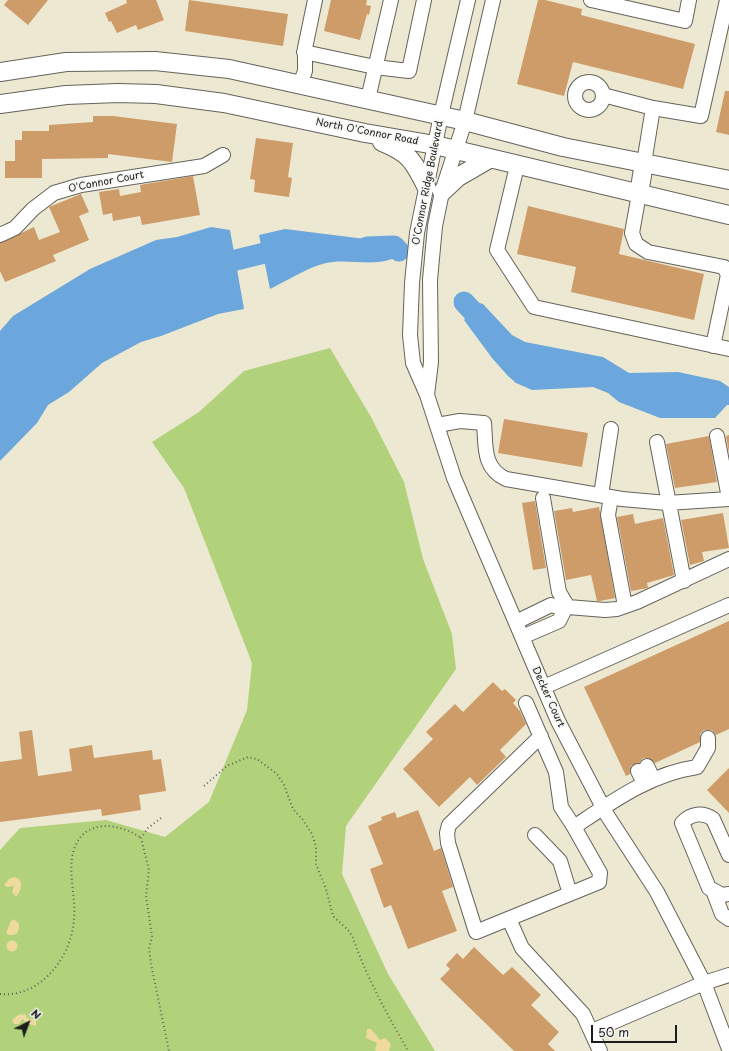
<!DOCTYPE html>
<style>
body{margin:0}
#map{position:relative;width:729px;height:1051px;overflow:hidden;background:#ede8d1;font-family:"Playpen Sans",sans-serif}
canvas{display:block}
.north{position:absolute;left:8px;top:1003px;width:40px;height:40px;-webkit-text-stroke:3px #f6f6f2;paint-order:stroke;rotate:42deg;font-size:11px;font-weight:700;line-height:16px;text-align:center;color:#1c1c1c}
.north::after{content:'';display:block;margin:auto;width:14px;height:18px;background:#1c1c1c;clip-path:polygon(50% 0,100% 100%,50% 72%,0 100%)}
.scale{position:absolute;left:591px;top:1025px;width:86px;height:18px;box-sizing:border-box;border:2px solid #1c1c1c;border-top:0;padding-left:5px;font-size:12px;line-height:14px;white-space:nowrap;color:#1c1c1c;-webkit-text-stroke:3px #f6f6f2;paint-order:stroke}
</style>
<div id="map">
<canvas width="729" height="1051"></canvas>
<div class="north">N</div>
<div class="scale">50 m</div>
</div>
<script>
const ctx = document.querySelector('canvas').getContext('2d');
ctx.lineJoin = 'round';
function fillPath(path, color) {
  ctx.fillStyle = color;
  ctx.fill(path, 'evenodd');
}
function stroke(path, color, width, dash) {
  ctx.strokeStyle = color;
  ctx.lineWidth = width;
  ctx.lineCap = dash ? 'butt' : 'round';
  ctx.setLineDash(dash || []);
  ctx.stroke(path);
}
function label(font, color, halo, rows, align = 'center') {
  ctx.font = font + ' "Playpen Sans",sans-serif';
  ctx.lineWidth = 3.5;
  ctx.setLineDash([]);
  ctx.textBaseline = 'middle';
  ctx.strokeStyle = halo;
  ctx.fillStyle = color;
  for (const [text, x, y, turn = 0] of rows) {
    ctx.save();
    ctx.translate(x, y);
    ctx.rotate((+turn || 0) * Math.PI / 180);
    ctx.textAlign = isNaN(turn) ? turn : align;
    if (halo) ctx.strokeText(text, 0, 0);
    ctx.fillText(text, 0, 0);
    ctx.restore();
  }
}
fillPath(new Path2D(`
 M330,348l41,69 33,65 19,77 29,75 4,35 -110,157 -4,48 46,100 47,77h-435v-201l20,-22 86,-8 59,17 44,-35 38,-92 5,-47 -68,-175 -32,-46 47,-30 45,-41z`), '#b1d27a');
fillPath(new Path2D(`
 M14,877l5,2c4,6 2,12 -3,18l-4,-5 2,-6 -7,1 -3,-2 5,-6z
 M13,919c7,4 7,6 5,13l-4,3h-5l-3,-2 4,-10z
 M6.5 946a5.5 5.5 0 1 1 11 0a5.5 5.5 0 1 1-11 0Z
 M25,1014l2,4 9,2v6l-10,-3 -3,-4 -4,5h-5l-2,-4 6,-5z
 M367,1029h4l9,11 5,-2 6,6 -2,7h-13l-1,-2 2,-6 -11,-5z`), '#eeda9e');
fillPath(new Path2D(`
 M211,227l19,3 14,79 -26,5 -57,22 -20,6 -39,21 -33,29 -21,13 -11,18 -37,38v-130l13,-15 77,-47 66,-29 21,-3z
 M285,229l104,13 5,4 -2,13c-20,7 -39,1 -59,3 -21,2 -44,18 -63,27l-11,-54z
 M476,302l7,2 29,31 13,7 78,15 26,16 49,-1 42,9 9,6v18h-2l-12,13h-55l-41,-16 -11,-9 -15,-6 -61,3 -16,-7 -8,-7 -16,-18 -28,-38z`), '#6ba7dc');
stroke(new Path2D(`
 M367,247l27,-1 5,5
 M210,269l26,-9 53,-13
 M464,302l25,27`), '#6ba7dc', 21);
fillPath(new Path2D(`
 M8,0h40l-20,25 -24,-20z
 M126,0h30l8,20 -26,10 -2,-5 -19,8 -6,-12 -2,1 -4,-9 22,-10z
 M189,0l99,14 -5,32 -98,-15z
 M331,0h36l-1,5 5,1 -2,9 -2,-1 -7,26 -36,-9z
 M538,0h7l37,9 -1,6 114,29 -12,45 -110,-27 -9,34 -47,-12z
 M725,91h4v44l-13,-3z
 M93,116h20l64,8 -5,38 -64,-8v4l-66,1v19h-37v-17h10v-21h7v-9h27v-6l44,-3z
 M256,138l37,5 -5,34 4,1 -3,19 -35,-5 1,-12 -5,-1z
 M193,176l7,39 -58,10 -2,-9 -27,5 -1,-8 -9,2 -4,-23 20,-3 1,7 21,-4 -1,-7z
 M81,194l8,18 -10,4 10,24 -36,15 3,6 -51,21 -5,-11v-28l34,-16 5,13 21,-8 -11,-25z
 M528,206l96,23 -5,25 85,20 -10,46 -123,-28 5,-25 -59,-13z
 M504,419l84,14 -6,34 -84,-14z
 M729,435v18l-3,-17z
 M709,436l8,46 -42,6 -9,-44z
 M535,501l11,67 -13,2 -11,-67z
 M599,507l16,91 -15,3h-3l-6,-26 -25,5 -12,-69 18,-3 1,4z
 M723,513l6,35 -27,4 2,9 -14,4 -9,-45z
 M633,514l2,10 28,-6 11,57 -27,8 1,5 -17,3 -14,-74z
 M729,621v108l-13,6 -4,-5h-8l-4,4v8l-45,21 -7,-5h-5l-4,5 -8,3 -1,8 -4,2 -42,-89z
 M493,682l9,9 3,-2 11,11 -3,3 7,8 6,13 -26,26 6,7 -29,28 -7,-8 -31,30 -36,-38 30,-30 -7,-7 29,-28 8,8z
 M32,730l6,46 34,-5 -3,-22 23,-4 2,13 58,-8 1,10 8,-1 5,32 -27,4 2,15 -39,6 -1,-7 -101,13v-60l22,-3 -3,-27z
 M729,768v45l-22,-23z
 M418,810l16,41 7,-3 12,39 -11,4 15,40 -49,18 -17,-44 -7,3 -14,-39 13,-5 -15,-38 14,-6 -1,-3 14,-5 2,6z
 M474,947l29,28 9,-8 29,28 -10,10 28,27 -11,12 7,7h-41l-74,-72 10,-10 -4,-4 11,-12 6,6z`), '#cd9c69');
const minor = new Path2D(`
 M468,0l-27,115 -24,118 -5,50 -2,52 3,28 14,32 27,83 104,243 49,94 50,77 47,91 25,66
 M591,0l94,21 4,-21
 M304,52l71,15 34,4 15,-71
 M575 96a14 14 0 1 1 28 0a14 14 0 1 1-28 0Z
 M300,84l5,-13v-23l10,-48
 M603,95l50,13 48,8 26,-116
 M368,99l23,-99
 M644,163l9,-55
 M517,166l-20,84 37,57 195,42
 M639,194l-7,39 4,11 12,8 76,15 4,8 -15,71
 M0,235l15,-7 18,-19 21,-16 27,-8 123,-19 19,-11
 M427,395l4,-33 -1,-82 5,-54 7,-34 23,-71 28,-121
 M437,425l23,-4 24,2c2,22 -2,45 22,56l116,20 45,4 62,-4
 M717,436l12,62
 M657,442l27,139
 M601,495l10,-66
 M611,497l-3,18 17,91
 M543,498l16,94 9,15
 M516,622l35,-17 14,4 3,-2 37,3 12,-1 20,-7 92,-43
 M522,637l37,-16 6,-12
 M544,687l185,-82
 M526,703l30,69 5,35 13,20c39,-26 76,-53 123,-60l11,-19v-10
 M541,736l-92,89 -2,8 1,10 28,89 123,-50 1,-9 -26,-46
 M647,766l6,13
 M638,771l6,12
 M535,835l25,26 10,33
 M729,855l-16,-36c-10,-7 -22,-6 -31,4l27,65 13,7 7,-1
 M714,893l8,21 7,5
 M509,919l13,29 61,66 17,37
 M592,1031l112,-48 25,-8`);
const major = new Path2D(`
 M0,72l66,-10 89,-1 74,8 236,52 98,26 166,33
 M0,104l66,-9 52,-2 38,1 68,9 141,30 70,12 294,70
 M382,142c27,11 31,18 44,44
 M442,192l16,-15 31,-18
 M639,194l5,-31`);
stroke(minor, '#65635b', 16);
stroke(major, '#65635b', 20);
stroke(new Path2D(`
 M204,786l23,-20 21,-9 9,2 20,15 7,11 9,24 10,11 9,14 4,13v17l10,25 7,27 16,15 4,7c14,40 34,76 55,113
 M161,818l-13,10 -7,10 8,32 -3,26 6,40 -3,13 2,15 18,87
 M0,994c40,4 71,-36 74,-74 2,-21 -6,-48 -1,-67 8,-34 44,-32 68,-15`), '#65635b', 2, [1, 3]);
stroke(minor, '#fff', 14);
stroke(major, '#fff', 18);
label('10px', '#1c1c1c', '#f6f6f2', [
 ["North O'Connor Road",367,132,11],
 ["O'Connor Court",106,182,-11],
 ["O'Connor Ridge Boulevard",428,183,-79],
 ["Decker Court",548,697,66]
]);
</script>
